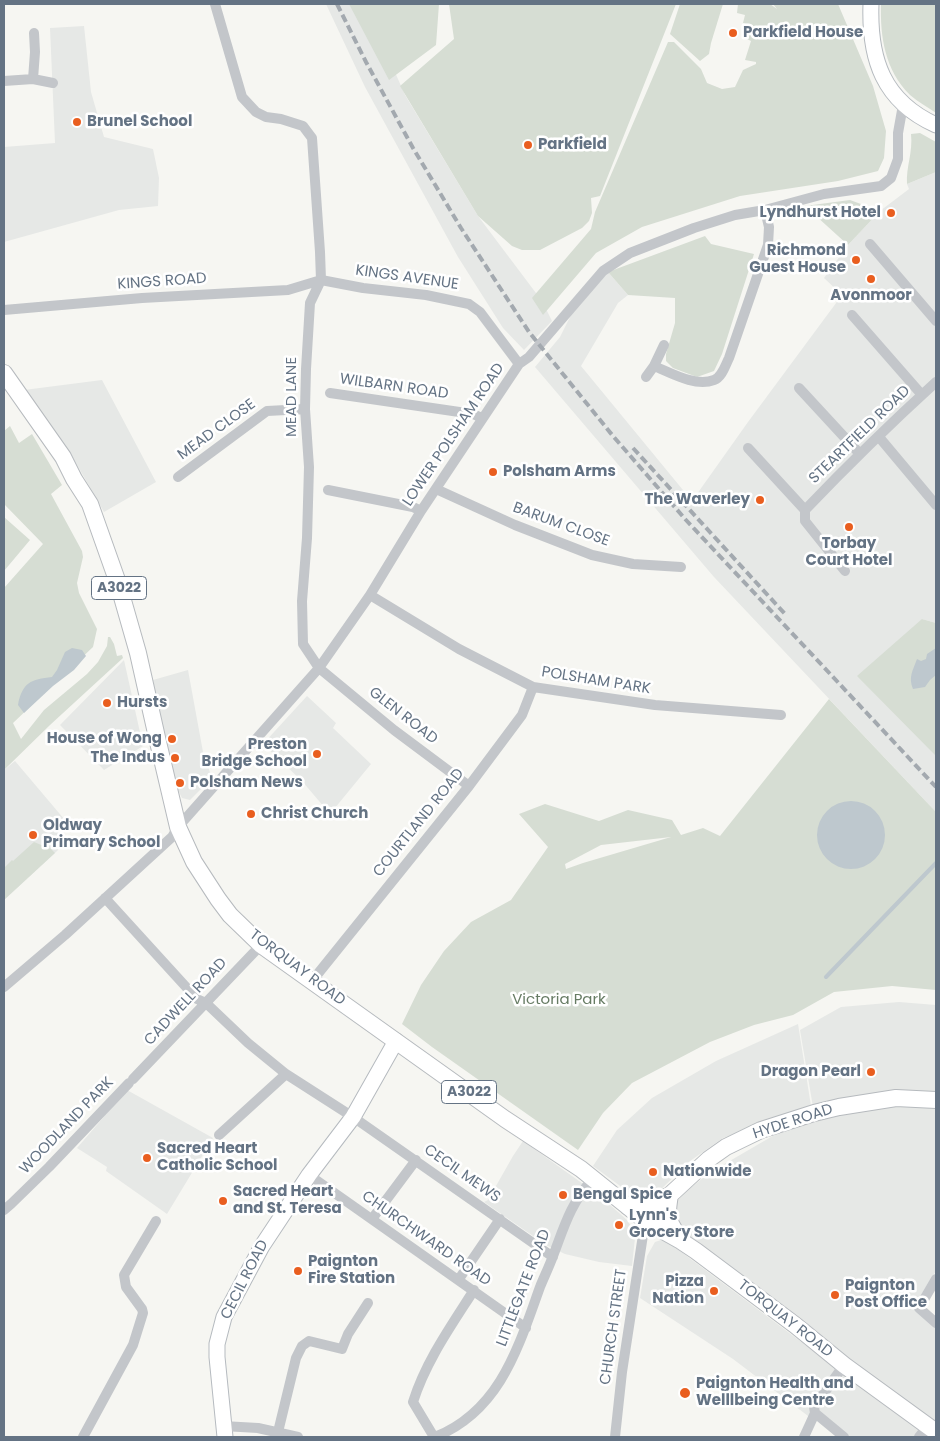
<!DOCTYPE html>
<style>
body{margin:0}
#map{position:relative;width:940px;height:1441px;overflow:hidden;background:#f6f6f2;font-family:Poppins,sans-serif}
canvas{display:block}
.frame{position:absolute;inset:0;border:5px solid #647384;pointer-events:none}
</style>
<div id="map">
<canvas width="940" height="1441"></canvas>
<div class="frame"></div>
</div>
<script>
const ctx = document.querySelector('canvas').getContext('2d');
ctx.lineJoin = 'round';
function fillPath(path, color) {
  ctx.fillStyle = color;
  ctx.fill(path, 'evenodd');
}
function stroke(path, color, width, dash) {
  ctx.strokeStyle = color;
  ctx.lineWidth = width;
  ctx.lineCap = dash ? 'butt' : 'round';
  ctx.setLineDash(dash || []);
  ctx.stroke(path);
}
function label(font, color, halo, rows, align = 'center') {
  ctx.font = font + ' Poppins,sans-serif';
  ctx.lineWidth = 5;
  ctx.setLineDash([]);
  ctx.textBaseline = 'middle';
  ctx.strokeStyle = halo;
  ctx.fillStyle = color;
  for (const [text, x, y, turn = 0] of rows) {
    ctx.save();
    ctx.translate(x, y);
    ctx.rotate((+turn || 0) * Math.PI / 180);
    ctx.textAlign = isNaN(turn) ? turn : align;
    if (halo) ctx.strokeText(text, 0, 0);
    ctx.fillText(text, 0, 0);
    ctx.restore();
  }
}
fillPath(new Path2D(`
 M326,4h39l40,91 73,121 64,85 10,20 -28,29 -21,-22 -45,-71 -93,-170z
 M84,26l7,66 13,45 49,12 6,29 -1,28 -39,4 -115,32v-95l51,-4 -5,-115z
 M936,172v451l-14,-4 14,137v56l-222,-235 -179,-210 25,-30 11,-22 37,-43 20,23 -10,8 -37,63 111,135 56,-79 94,-127 -18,-17 24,-33 32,-34 29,-22 -2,-5z
 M102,380l54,102 -52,30 -32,-56 -48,-66z
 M124,660l19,86 -39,24 -44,-45z
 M188,670l15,82 9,26 -22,22 -8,-2 -5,-10 -12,-47 -12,-61z
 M307,696l29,27 -3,5 38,36 -41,50 -28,-33 -39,-37z
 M15,761l55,65 -17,17 5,7 -2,2 -52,48v-130z
 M899,1002l37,3v95l-122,13 -14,-83 41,-23z
 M798,1024l13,82 -88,32 -33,23 -39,38 -9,3 -49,-36 24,-36 35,-32 64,-37z
 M127,1090l86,48 -46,76 -61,-43 1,-4 -30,-19z
 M895,1104l41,5v162l-9,14 -13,22 22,20v97l-93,-69 -42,-37 -122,-90 -8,-13 7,-15 10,-10 21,-17 74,-43 65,-19z
 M523,1141l77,55 27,24 7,11 1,7 -3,28 -33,-4 -34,-8 -19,-9 -62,-43 4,-2 25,-44z
 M661,1240l7,2 164,123 104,72h-92l-25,-20 -3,5 -83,-63 -93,-61 7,-42 8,-14z`), '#e6e8e6');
fillPath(new Path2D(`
 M349,4h90l-3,41 -47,35z
 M449,4h227l-76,192 -9,2 1,15 -3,8 -7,7 -42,22h-18l-10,-4 -34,-30 -78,-130 54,-47z
 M680,4h43l-12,39 -2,11 -9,7 -30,-27z
 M738,4h32l7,5 -4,-5h65l35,82 13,45 -2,27 -6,13 -40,10 -98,15 -98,31 -46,26 -53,62 -11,-17 59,-69 4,-17 73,-170h6l27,27 6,14 15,6 13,-2 8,-17 13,-6v-2l-11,-2 6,-19 -4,-2 4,-13 -8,-3 2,-8 -8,-2z
 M881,4h55v109c-8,-6 -18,-11 -26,-18 -25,-25 -30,-58 -29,-91z
 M920,133l16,9v30l-29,12c-1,-18 6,-31 4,-50z
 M850,200l30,11 -32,34 -43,-39z
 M705,236l6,8 43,10 -32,100 -8,17 -17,6 -24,-9 -7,-7v-7l9,-31v-25l-47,-3 -20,-23z
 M10,426l9,17 13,-9 30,51 -11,9 31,57 1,6 -6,26 2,10 18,36 -4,18 -80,76 8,16 23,-29 43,-36 11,-12 9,-16 1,-9h2l4,7 3,12 5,-1 1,3 -73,67 -46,45v-182l39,-44 -39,-40v-73z
 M4,517l26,23 -26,31z
 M922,619l14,4v133l-79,-80z
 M829,699l107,113v178l-44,-4 -58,6 -41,23 -39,10 -44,17 -78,41 -29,30 -25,37 -146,-103 -30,-23 19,-39 23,-34 27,-29 40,-22 37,-53 -29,-33 26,-10 54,17 29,-11 44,10 9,15 22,-7 17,8zM671,837l-88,26 -17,6 -1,-5 36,-19z
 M34,842l17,7 4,4 -51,47v-32l8,-8 1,1z`), '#d6ddd3');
fillPath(new Path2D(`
 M72,648l10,2 4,6 -12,14 -21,16 -29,27 -6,-8c4,-22 13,-26 34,-28l5,-7 8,-18z
 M936,648v27l-6,5 -5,7 -12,2c-5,-12 0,-19 4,-30l4,2 5,-2 1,-5z
 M817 835a34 34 0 1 1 68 0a34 34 0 1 1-68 0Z`), '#bec8ce');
stroke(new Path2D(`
 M826,977l110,-114`), '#bec8ce', 4);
const secondary = new Path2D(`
 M871,4c-2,55 12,97 65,121
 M225,1437l-8,-80v-13l7,-27 38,-71 47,-71 44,-58 43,-76`);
const primary = new Path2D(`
 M4,373l59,84 11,22 16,25 28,79 20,70 20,89 20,85 16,35 24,37 12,16 31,30 244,174 76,50 66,53 34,19 15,10 99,74 49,40 92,67
 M670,1195c-4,23 -3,24 10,44
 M628,1207l16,1 26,-13 39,-36 17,-12 35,-17 53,-17 25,-6 57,-9 40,2`);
stroke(secondary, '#b5babf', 17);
stroke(primary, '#b6babe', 18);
stroke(new Path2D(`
 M215,4l27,93 14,15 10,5 15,2 22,7 9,12 8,114 1,28 -11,23 -4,66 -1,40 4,58 -2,71 -5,63 1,43 16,24 75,62 75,56
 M33,79l2,-27 -1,-19
 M4,81l29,-2 20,4
 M870,244l66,77
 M4,310l138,-12 146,-8 33,-10 42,8 63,7 43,9 11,8 39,52
 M852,315l70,80
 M664,345l-10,21c17,7 41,21 60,14 8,-3 11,-14 15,-22l39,-113 1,-18 -4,-17
 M646,377l8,-11
 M799,388l60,65
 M330,393l143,21 9,4
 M879,437l57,68
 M748,448l57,62v11l40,50
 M178,477l89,-66 38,-2
 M436,489l79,36 77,30 41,9 48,3
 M328,490l85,17 8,4
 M805,510c42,-44 86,-87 131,-128
 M370,595l89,54 74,38 122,18 126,10
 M105,898l92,101 9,4 42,40 38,31 67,43 200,140
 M312,981l157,-195 53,-71 11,-28
 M4,987l61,-52 107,-98 6,-10 141,-159 51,-73 51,-84 98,-147 10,-7 74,-86 27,-18 64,-25 41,-13 30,-5 59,-16 57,-8 10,-8 7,-19v-26l5,-28
 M133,1079l128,-134
 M219,1135l67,-61
 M309,1175l217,153
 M4,1210l7,-6 38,-37 80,-84
 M372,1219l44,-59
 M459,1279l41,-60
 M936,1279l-17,29 17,15
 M815,1413l29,24
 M223,1426l35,2 40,9
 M278,1432l18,-74 6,-12 7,-5 33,8 6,-15 20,-31
 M83,1437l50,-92 10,-32 -1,-4 -16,-22 -2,-12 32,-54
 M434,1437l-21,-35c13,-41 38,-76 61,-112
 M435,1437c65,-26 83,-89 105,-150 4,-10 9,-20 13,-31 11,-29 18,-54 40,-77
 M615,1437l7,-65 21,-137 4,-13 17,-21
 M804,1437l11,-24 -1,-6 30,-42
 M919,1437l9,-11`), '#c3c6ca', 10);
stroke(secondary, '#fff', 15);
stroke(primary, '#fff', 16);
stroke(new Path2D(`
 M337,4l29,58 47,86 48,80 68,104 84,104 73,84 250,267
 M633,448l152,166`), '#a3a9af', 4, [8, 4]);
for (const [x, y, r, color] of [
 [733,33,5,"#e95e1f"],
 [77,122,5,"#e95e1f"],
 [528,145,5,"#e95e1f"],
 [891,213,5,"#e95e1f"],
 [856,260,5,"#e95e1f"],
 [871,279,5,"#e95e1f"],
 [493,472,5,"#e95e1f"],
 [760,500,5,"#e95e1f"],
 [849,527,5,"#e95e1f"],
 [107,703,5,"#e95e1f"],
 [172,739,5,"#e95e1f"],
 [317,754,5,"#e95e1f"],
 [175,758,5,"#e95e1f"],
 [180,783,5,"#e95e1f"],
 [251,814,5,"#e95e1f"],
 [33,835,5,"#e95e1f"],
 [871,1072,5,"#e95e1f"],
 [147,1158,5,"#e95e1f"],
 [653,1172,5,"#e95e1f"],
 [563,1195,5,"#e95e1f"],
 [223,1201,5,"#e95e1f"],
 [619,1225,5,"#e95e1f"],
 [298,1271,5,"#e95e1f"],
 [714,1291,5,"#e95e1f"],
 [835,1295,5,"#e95e1f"],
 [685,1393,6,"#e95e1f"]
]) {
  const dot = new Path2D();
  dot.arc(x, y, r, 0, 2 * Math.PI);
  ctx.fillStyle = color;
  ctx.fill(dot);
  stroke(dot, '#fff', 2);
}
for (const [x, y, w] of [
 [119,588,55],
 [469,1092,55]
]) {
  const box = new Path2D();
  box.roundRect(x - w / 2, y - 11.5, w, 23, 4);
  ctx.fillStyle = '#fff';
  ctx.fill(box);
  stroke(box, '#647384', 1);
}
label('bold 14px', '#647384', null, [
 ["A3022",119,588],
 ["A3022",469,1092]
]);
label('bold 15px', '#647384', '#fff', [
 ["Parkfield House",743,33],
 ["Brunel School",87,122],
 ["Parkfield",538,145],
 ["Lyndhurst Hotel",881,213,"right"],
 ["Richmond",846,251,"right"],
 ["Guest House",846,268,"right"],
 ["Avonmoor",871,296,"center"],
 ["Polsham Arms",503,472],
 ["The Waverley",750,500,"right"],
 ["Torbay",849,544,"center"],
 ["Court Hotel",849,561,"center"],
 ["Hursts",117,703],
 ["House of Wong",162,739,"right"],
 ["Preston",307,745,"right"],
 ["Bridge School",307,762,"right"],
 ["The Indus",165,758,"right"],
 ["Polsham News",190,783],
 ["Christ Church",261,814],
 ["Oldway",43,826],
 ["Primary School",43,843],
 ["Dragon Pearl",861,1072,"right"],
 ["Sacred Heart",157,1149],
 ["Catholic School",157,1166],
 ["Nationwide",663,1172],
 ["Sacred Heart",233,1192],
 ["and St. Teresa",233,1209],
 ["Bengal Spice",573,1195],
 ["Lynn's",629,1216],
 ["Grocery Store",629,1233],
 ["Paignton",308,1262],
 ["Fire Station",308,1279],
 ["Pizza",704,1282,"right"],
 ["Nation",704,1299,"right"],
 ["Paignton",845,1286],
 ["Post Office",845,1303],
 ["Paignton Health and",696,1384],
 ["Welllbeing Centre",696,1401]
], 'left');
label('15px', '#647384', '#fff', [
 ["KINGS AVENUE",407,278,8],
 ["KINGS ROAD",162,282,-4],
 ["WILBARN ROAD",394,387,8],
 ["MEAD LANE",292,397,-90],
 ["MEAD CLOSE",217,430,-36],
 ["LOWER POLSHAM ROAD",454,435,-56],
 ["STEARTFIELD ROAD",860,435,-44],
 ["BARUM CLOSE",561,525,20],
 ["POLSHAM PARK",596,681,9],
 ["GLEN ROAD",403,716,38],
 ["COURTLAND ROAD",419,823,-51],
 ["TORQUAY ROAD",297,968,37],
 ["CADWELL ROAD",186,1002,-47],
 ["HYDE ROAD",793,1122,-18],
 ["WOODLAND PARK",67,1126,-46],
 ["CECIL MEWS",462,1174,35],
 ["CHURCHWARD ROAD",426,1239,35],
 ["CECIL ROAD",245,1280,-63],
 ["LITTLEGATE ROAD",524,1288,-69],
 ["TORQUAY ROAD",785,1319,38],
 ["CHURCH STREET",614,1327,-82]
]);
label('15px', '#667b63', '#fff', [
 ["Victoria Park",559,1000]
]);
</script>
